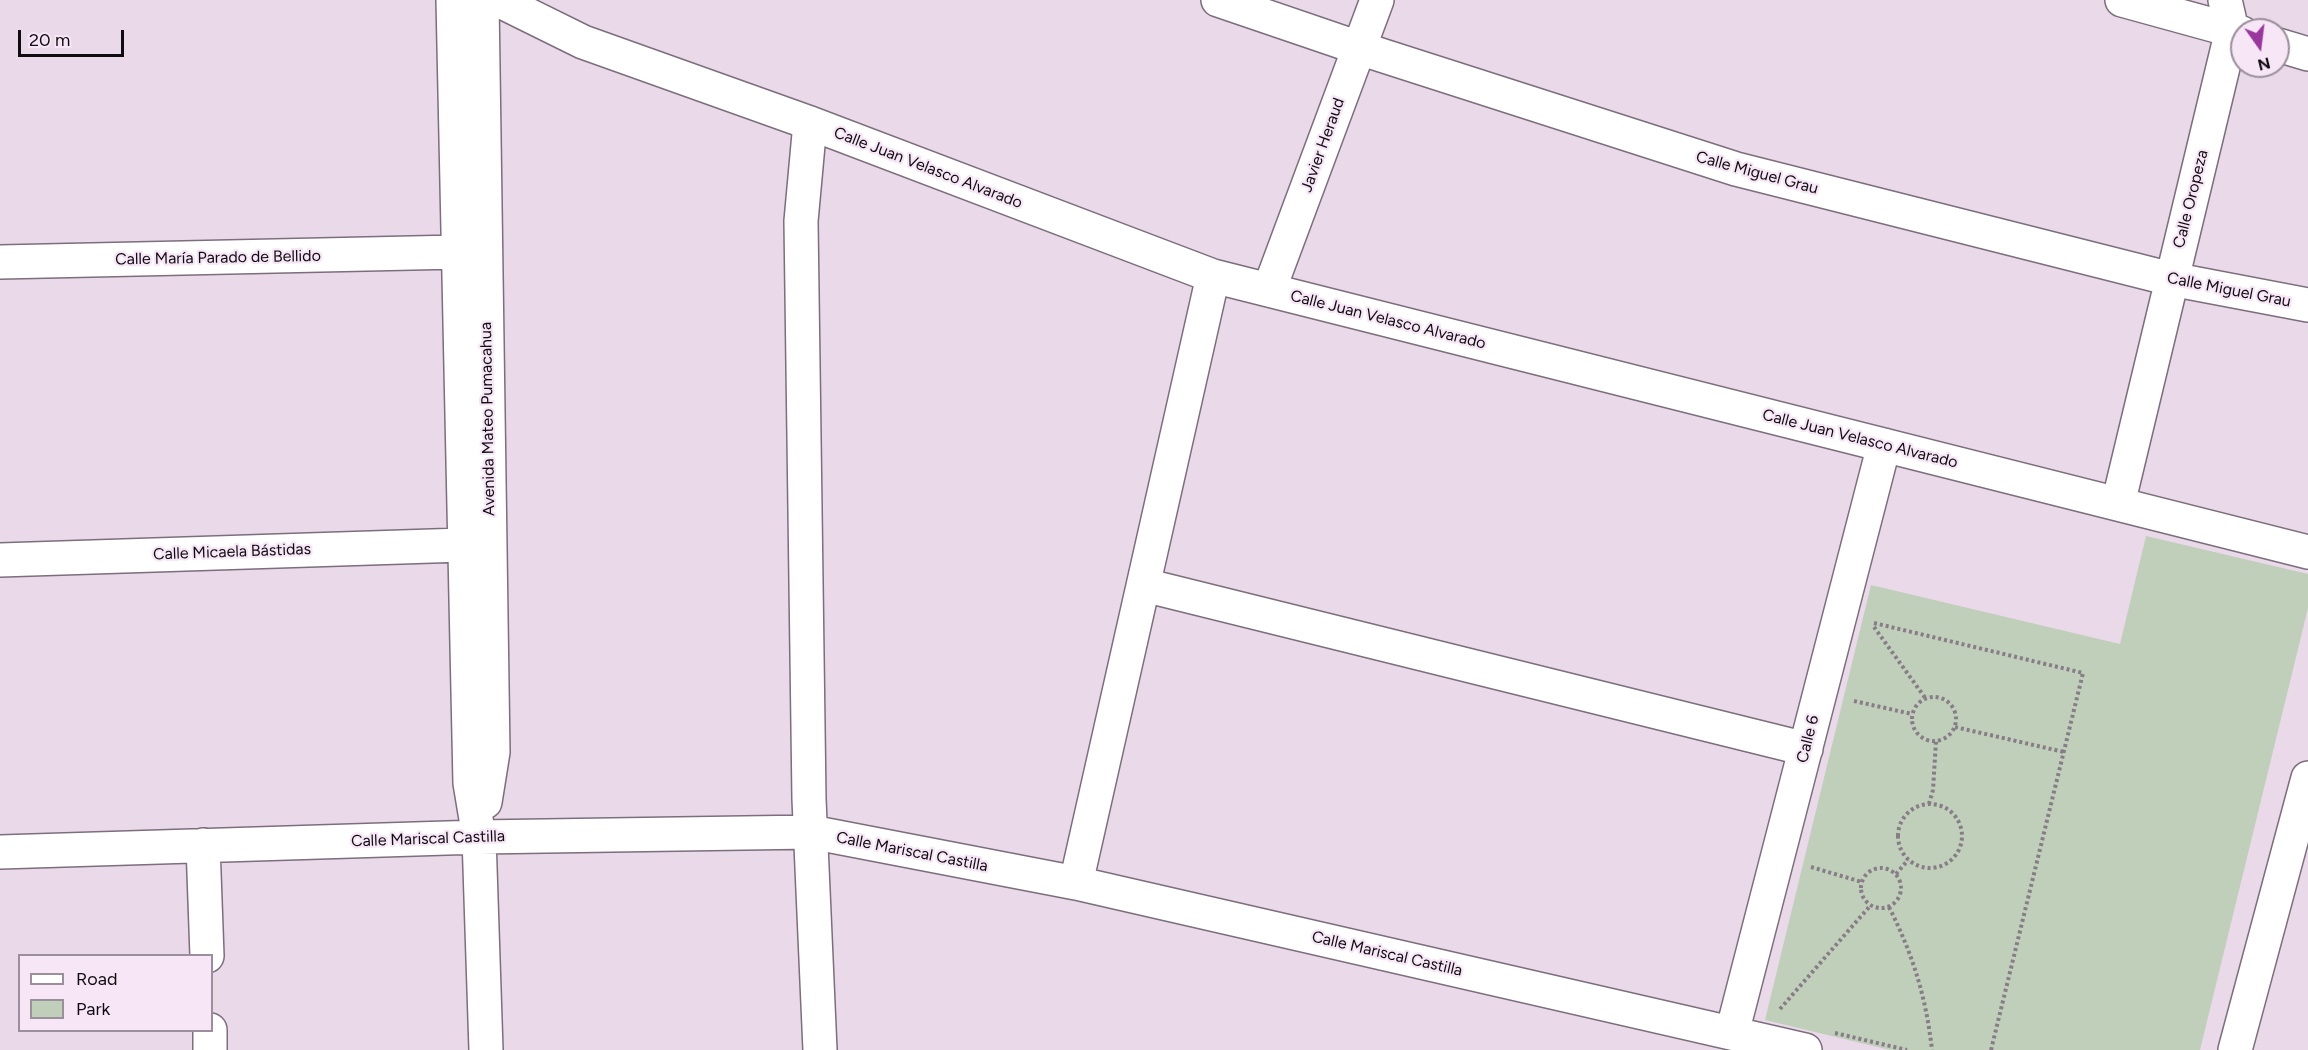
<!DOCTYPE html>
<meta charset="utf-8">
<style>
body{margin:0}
#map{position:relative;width:2308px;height:1050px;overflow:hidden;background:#e9d9e9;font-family:Figtree,sans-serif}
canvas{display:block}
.legend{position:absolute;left:18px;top:954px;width:195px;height:78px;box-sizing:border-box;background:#f6e6f6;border:2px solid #9a8f9a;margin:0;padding:8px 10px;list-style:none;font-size:18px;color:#110c11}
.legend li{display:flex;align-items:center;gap:12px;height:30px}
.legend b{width:30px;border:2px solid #9a8f9a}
.north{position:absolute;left:2230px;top:18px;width:60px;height:60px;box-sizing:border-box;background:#f6e6f6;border:2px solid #9a8f9a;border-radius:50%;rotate:166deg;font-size:16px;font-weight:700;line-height:24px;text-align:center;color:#110c11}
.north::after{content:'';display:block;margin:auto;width:21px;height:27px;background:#9a369d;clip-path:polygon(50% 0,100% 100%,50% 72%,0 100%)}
.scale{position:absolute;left:18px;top:30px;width:106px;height:27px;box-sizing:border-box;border:3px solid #110c11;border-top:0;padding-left:8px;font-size:18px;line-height:21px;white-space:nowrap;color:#110c11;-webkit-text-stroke:4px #f6e6f6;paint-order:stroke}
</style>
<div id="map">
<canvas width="2308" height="1050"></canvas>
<ul class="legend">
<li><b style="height:8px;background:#fff"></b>Road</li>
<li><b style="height:16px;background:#bfcfb9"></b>Park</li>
</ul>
<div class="north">N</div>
<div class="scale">20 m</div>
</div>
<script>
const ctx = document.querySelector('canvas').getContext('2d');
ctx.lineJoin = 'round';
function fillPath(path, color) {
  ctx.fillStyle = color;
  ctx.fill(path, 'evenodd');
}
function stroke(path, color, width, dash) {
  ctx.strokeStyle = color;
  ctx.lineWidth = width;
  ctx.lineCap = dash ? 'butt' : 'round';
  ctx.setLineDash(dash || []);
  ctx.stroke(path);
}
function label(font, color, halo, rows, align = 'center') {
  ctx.font = font + ' Figtree,sans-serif';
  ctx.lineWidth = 4.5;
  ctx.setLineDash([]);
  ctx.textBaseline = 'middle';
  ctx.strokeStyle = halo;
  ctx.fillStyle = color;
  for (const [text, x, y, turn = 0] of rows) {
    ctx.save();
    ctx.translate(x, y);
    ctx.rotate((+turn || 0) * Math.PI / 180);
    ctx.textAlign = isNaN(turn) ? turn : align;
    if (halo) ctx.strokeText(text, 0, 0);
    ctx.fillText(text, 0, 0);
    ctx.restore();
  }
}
fillPath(new Path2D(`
 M2146,536l162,38v34l-108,442h-310l-125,-30 106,-435 249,59z`), '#bfcfb9');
const street = new Path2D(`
 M453,0l17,783 9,54 7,213
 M482,0l11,752 -8,50
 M498,0l85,42 227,81 403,153 1095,276
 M1218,0l141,48 377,121 435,110 137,26
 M2122,0l120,33
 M2278,45l30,9
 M810,123l-9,98 8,578 11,251
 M0,262l458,-10
 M1269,290l108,-290
 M2118,504l114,-474 -7,-30
 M0,560l463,-15
 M1144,585l662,164
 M203,845l4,111
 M0,852l479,-15 332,-5 265,51 729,167
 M1076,883l137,-607
 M210,1030v20
 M1732,1033l152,-588
 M2235,1050l73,-272`);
stroke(street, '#7c6e7c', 36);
stroke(new Path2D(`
 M1874,623l209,50 -92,377
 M1874,627l52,72
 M1912 719a22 22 0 1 1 44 0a22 22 0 1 1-44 0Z
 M1854,701l58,13
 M1955,727l109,25
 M1898 836a32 32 0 1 1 64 0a32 32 0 1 1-64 0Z
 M1929,804l4,-14 3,-49
 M1811,867l51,15
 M1861 888a20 20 0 1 1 40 0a20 20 0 1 1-40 0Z
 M1896,874l12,-14
 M1889,907c24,48 37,90 43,143
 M1780,1009l90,-103
 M1835,1033l72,17`), '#877c87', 4, [3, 3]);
stroke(street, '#fff', 33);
label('16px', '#110c11', '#f6e6f6', [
 ["Javier Heraud",1323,145,-70],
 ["Calle Juan Velasco Alvarado",928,168,21],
 ["Calle Miguel Grau",1757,173,15],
 ["Calle Oropeza",2191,199,-76],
 ["Calle María Parado de Bellido",218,258,-1],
 ["Calle Miguel Grau",2229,290,11],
 ["Calle Juan Velasco Alvarado",1388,320,14],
 ["Avenida Mateo Pumacahua",488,419,-91],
 ["Calle Juan Velasco Alvarado",1860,439,14],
 ["Calle Micaela Bástidas",232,552,-2],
 ["Calle 6",1808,739,-76],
 ["Calle Mariscal Castilla",428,839,-2],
 ["Calle Mariscal Castilla",912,852,11],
 ["Calle Mariscal Castilla",1387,954,13]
]);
</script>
